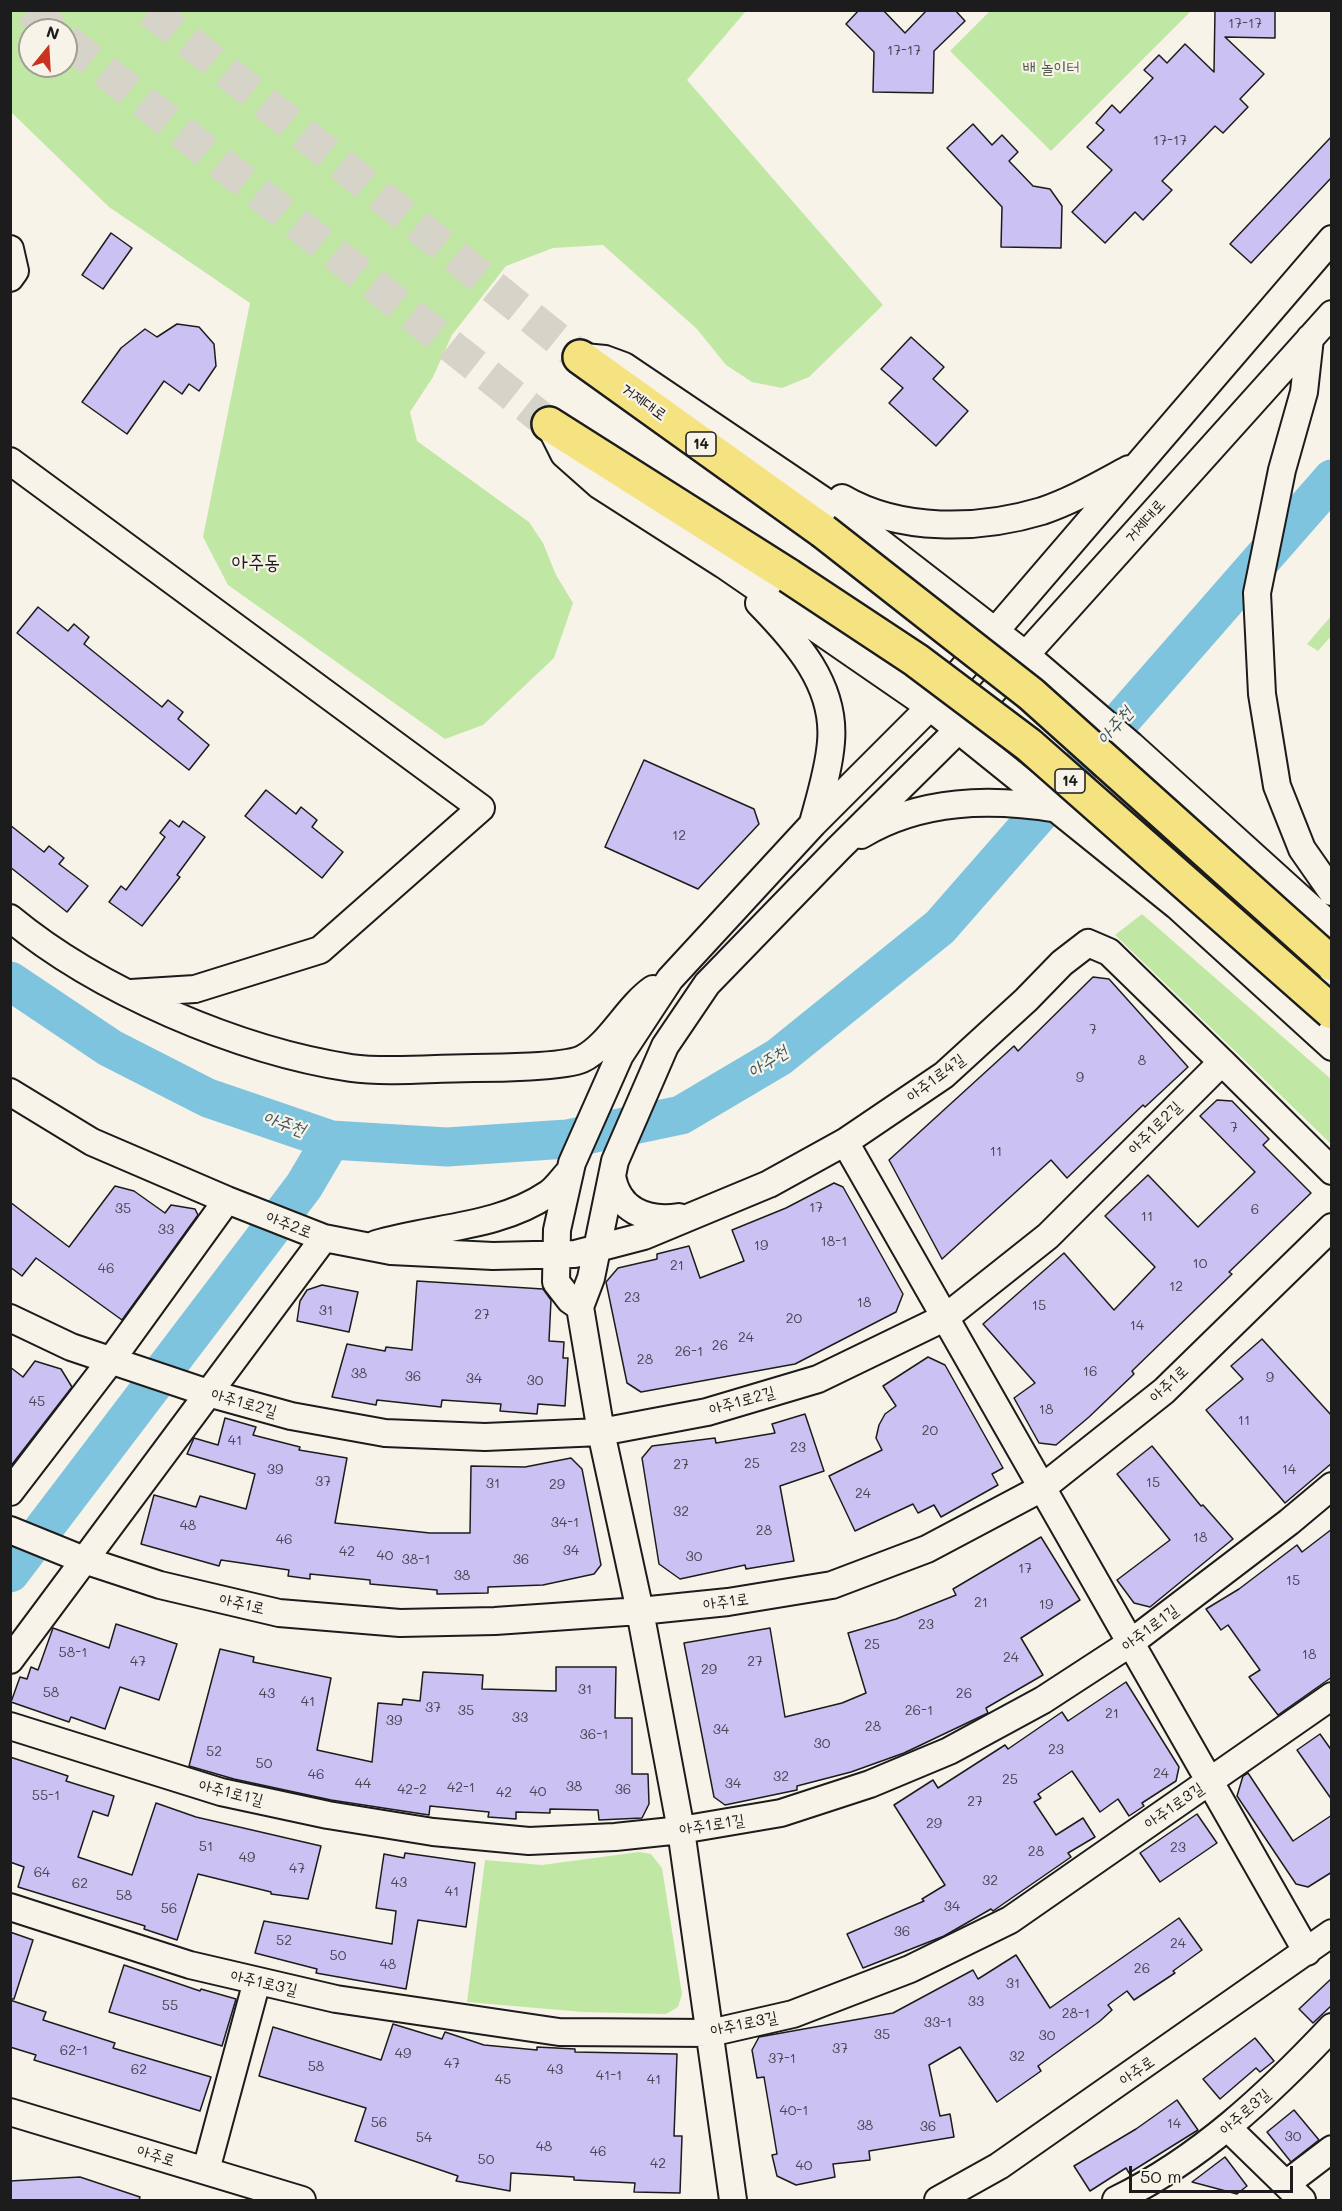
<!DOCTYPE html>
<meta charset="utf-8">
<style>
body{margin:0}
#map{position:relative;width:1342px;height:2211px;overflow:hidden;background:#f7f3e8;font-family:Mali,sans-serif}
canvas{display:block}
.frame{position:absolute;inset:0;border:12px solid #1c1c1c;pointer-events:none}
.north{position:absolute;left:18px;top:18px;width:60px;height:60px;box-sizing:border-box;background:#f7f3e8;border:2px solid #9f9d96;border-radius:50%;rotate:18deg;font-size:16px;font-weight:700;line-height:24px;text-align:center;color:#1c1c1c}
.north::after{content:'';display:block;margin:auto;width:21px;height:27px;background:#c8321e;clip-path:polygon(50% 0,100% 100%,50% 72%,0 100%)}
.scale{position:absolute;left:1129px;top:2166px;width:164px;height:27px;box-sizing:border-box;border:3px solid #1c1c1c;border-top:0;padding-left:8px;font-size:18px;line-height:21px;white-space:nowrap;color:#1c1c1c;-webkit-text-stroke:4px #f7f3e8;paint-order:stroke}
</style>
<div id="map">
<canvas width="1342" height="2211"></canvas>
<div class="frame"></div>
<div class="north">N</div>
<div class="scale">50 m</div>
</div>
<script>
const ctx = document.querySelector('canvas').getContext('2d');
ctx.lineJoin = 'round';
function fillPath(path, color) {
  ctx.fillStyle = color;
  ctx.fill(path, 'evenodd');
}
function stroke(path, color, width, dash) {
  ctx.strokeStyle = color;
  ctx.lineWidth = width;
  ctx.lineCap = dash ? 'butt' : 'round';
  ctx.setLineDash(dash || []);
  ctx.stroke(path);
}
function label(font, color, halo, rows, align = 'center') {
  ctx.font = font + ' Mali,"Poor Story",sans-serif';
  ctx.lineWidth = 4.5;
  ctx.setLineDash([]);
  ctx.textBaseline = 'middle';
  ctx.strokeStyle = halo;
  ctx.fillStyle = color;
  for (const [text, x, y, turn = 0] of rows) {
    ctx.save();
    ctx.translate(x, y);
    ctx.rotate((+turn || 0) * Math.PI / 180);
    ctx.textAlign = isNaN(turn) ? turn : align;
    if (halo) ctx.strokeText(text, 0, 0);
    ctx.fillText(text, 0, 0);
    ctx.restore();
  }
}
fillPath(new Path2D(`
 M991,10h200v1l-140,140 -101,-100z
 M10,11h736l-59,69 196,225 -74,72 -27,11 -30,-6 -26,-17 -29,-36 -94,-84 -50,3 -47,18 -54,69 -19,42 -23,35 7,29 112,81 14,21 13,32 17,28 -19,55 -71,67 -38,14 -217,-154 -25,-48 47,-234 -141,-96 -98,-95zM30,30h36v36h-36z
 M1331,616v20l-13,15 -11,-7z
 M1142,914l189,165v65l-216,-209z
 M639,1852l12,2 11,14 20,126 -4,13 -12,7 -83,-2 -116,-10 18,-142 57,5z`), '#c0e8a4');
stroke(new Path2D(`
 M10,981l100,67 98,50 123,42 116,7 120,-8 114,-24 98,-58 161,-130 392,-448
 M10,1573l294,-387 27,-46`), '#7fc4df', 39);
const building = new Path2D(`
 M859,10h24l22,23 22,-23h28l10,11 -31,30 -1,42 -60,-1 1,-40 -28,-28z
 M1215,10h60v28l-50,-1 39,37 -24,25 8,8 -25,26 -8,-7 -53,55 10,9 -29,30 -8,-8 -30,31 -33,-31 40,-42 -25,-23 17,-17 -8,-7 16,-18 8,8 33,-35 -9,-8 15,-15 8,8 18,-19 29,28z
 M973,124l19,21 10,-10 16,17 -9,9 24,25 17,3 12,17 -1,42 -60,-1 1,-40 -55,-59z
 M1332,136v41l-81,86 -21,-19z
 M111,233l21,15 -29,41 -21,-14z
 M177,324l22,3 15,17 2,22 -17,25 -10,-7 -7,10 -18,-13 -37,53 -45,-32 39,-54 24,-19 12,8z
 M911,337l33,30 -11,12 35,32 -32,35 -47,-43 14,-15 -22,-19z
 M38,607l30,24 6,-7 15,13 -5,7 78,63 6,-7 15,12 -5,7 31,26 -20,25 -172,-137z
 M644,760l110,49 5,15 -61,65 -93,-42z
 M266,790l30,24 5,-7 16,13 -5,7 31,25 -21,26 -77,-62z
 M170,820l9,7 4,-6 22,16 -28,38 3,2 -38,49 -33,-24 12,-16 5,4 39,-53 -5,-4z
 M10,825l34,27 5,-6 15,12 -5,6 29,22 -21,26 -57,-45z
 M1093,977l16,2 79,88 -43,40 -2,-2 -76,73 -16,-18 -109,99 -53,-99 125,-114 4,5z
 M1217,1100l15,1 37,38 -6,6 48,48 -82,79 3,2 -100,97 2,3 -45,43 -33,28 -17,-2 -25,-45 21,-15 -52,-59 81,-71 50,57 41,-43 -50,-51 43,-41 50,52 57,-55 -55,-56z
 M834,1183l9,4 60,107 -7,18 -101,52 -154,28 -14,-9 -21,-101 12,-14 39,-9v-5l32,-8 11,32 44,-17 -12,-31 54,-22z
 M115,1186l19,5 31,22 6,-8 24,4 3,6 -76,105 -86,-62 -14,18 -12,-9v-65l59,45z
 M417,1281l126,8 8,11 -2,41 15,1 -1,16h5l-3,48 -27,-2 -1,10 -37,-3 1,-7 -59,-4 -1,7 -64,-7 -1,5 -44,-8 15,-53 38,7 1,-4 26,3z
 M322,1285l36,7 -9,40 -52,-11 3,-20 7,-11z
 M1262,1339l70,77v47l-47,40 -79,-93 37,-31 -12,-13z
 M928,1357l17,8 58,103 -11,6 6,11 -57,32 -7,-12 -16,8 -5,-9 -58,27 -26,-55 53,-26 -6,-12 3,-13 6,-11 11,-8 -13,-20z
 M35,1361l26,8 11,18 -62,80v-100l13,10z
 M805,1414l19,57 -44,15 14,75 -48,8 -1,-4 -65,14 -21,-15 -17,-106 10,-12 63,-8 1,5 59,-10 -3,-9z
 M225,1418l31,9 -3,8 47,12 -1,3 48,8 -12,65 95,10h40l1,-67 54,1 46,-9 11,11 19,96 -7,9 -51,11 -55,2v6l-51,1v-4l-67,-6v-4l-60,-6v5l-22,-3 1,-6 -68,-10 -2,6 -78,-22 13,-49 42,12 4,-11 46,13 9,-35 -68,-20 7,-16 24,7z
 M1152,1446l49,60 2,-1 30,34 -83,68 -16,-4 -17,-23 53,-40 -53,-66z
 M1332,1529v148l-54,38 -29,-38 11,-7 -32,-45 -7,5 -15,-21 33,-20 58,-44 5,7z
 M1041,1537l39,63 -59,38 22,37 -57,33 2,5 -84,40 -53,19 -54,14v4l-72,15 -11,-8 -30,-154 86,-15 15,89 57,-14 24,-10 -18,-60 48,-14 60,-24 -3,-6z
 M116,1624l61,20 -18,56 -39,-13 -15,42 -34,-12 -2,5 -58,-20 9,-25 7,2 4,-12 7,3 15,-42 56,20z
 M220,1649l34,8 -1,5 78,16 -14,72 55,12 6,-59 24,2 1,-6 17,2 3,-29 60,3 -1,14 74,2v-24h60l-1,51h17v56h16l1,30 -7,14 -43,2 -1,-10 -48,-1v4l-34,-1v7l-28,-2 1,-5 -59,-6 -1,9 -98,-15 -97,-21 -45,-13z
 M1126,1682l53,85 -3,14 -34,22 2,3 -15,10 -11,-17 -18,13 -28,-41 -34,23 3,4 -7,4 22,33 27,-17 12,19 -27,16 3,4 -78,54 -2,-2 -47,27 -81,32 -16,-34 77,-33 -2,-2 23,-14 -51,-80 39,-25 5,8 67,-43 3,4 54,-37 6,9z
 M1320,1734l12,17v49l-35,-50z
 M10,1757l58,19 -2,5 48,15 -6,20 -15,-5 -15,46 54,18 24,-72 40,14 125,29 -13,53 -37,-5v-2l-73,-18 -21,66 -33,-11 1,-3 -127,-39 6,-20 -14,-5z
 M1248,1773l45,68 39,-26v57l-24,15 -12,-3 -59,-88 6,-20z
 M1197,1814l20,29 -57,39 -20,-29z
 M405,1853l70,10 -9,64 -48,-7 -12,69 -90,-16 1,-4 -62,-16 9,-32 128,23 4,-33 -20,-3 8,-54 20,4z
 M1179,1918l23,32 -29,21 2,2 -41,27 -7,-9 -19,14 4,5 -12,11 -62,45 3,5 -44,31 -37,-55 -31,18 11,51 10,-2 4,23 -85,14 1,9 -37,4 2,13 -39,8 -19,-9 -5,-21 5,-1 -13,-77 -7,1 -5,-28 7,-13 134,-24 80,-43 5,9 38,-24 34,53z
 M10,1932l23,8 -19,59h-4z
 M124,1965l76,26 1,-2 35,10 -14,47 -113,-34z
 M1332,1978v27l-19,18 -14,-14z
 M10,2000l36,12 -3,8 72,23 -2,5 98,29 -11,34 -166,-51 2,-5 -26,-8z
 M393,2024l49,15 3,-7 39,13 53,5v-3l38,2v3l102,2 -3,82h8l-2,57 -46,-1 1,-9 -61,-3v-3l-63,-4 -1,18 -54,-10 2,-5 -103,-35 11,-33 -107,-32 14,-49 108,33z
 M1255,2038l19,23 -14,11 -4,-4 -36,31 -17,-20z
 M1177,2100l21,30 -69,43 -3,-5 -36,23 -16,-25 62,-37z
 M1294,2110l25,30 -28,22 -24,-30z
 M1225,2157l22,29 -10,8 -45,-12z
 M80,2177l60,20 -1,3h-129v-19z`);
fillPath(building, '#cbc1f3');
stroke(building, '#1c1c1c', 1.5);
stroke(new Path2D(`
 M29,10l25,20
 M150,10l430,347
 M66,40l483,384`), '#d6d3c9', 33, [33, 16]);
const minor = new Path2D(`
 M10,249l5,22 -5,7
 M1310,338l-6,54 -22,78 -25,123 5,101 15,92 25,63 30,43
 M584,357l21,2 19,7 221,149 181,140 105,90 201,182
 M549,424l15,30 35,31 125,80 206,142 247,199 155,141
 M10,461l471,347 -161,142 -125,39 -64,4
 M842,498c58,34 137,32 200,13 30,-10 59,-27 87,-42
 M759,603c37,38 77,82 72,139 -2,27 -11,55 -18,81
 M861,835c60,-36 130,-37 197,-26
 M10,918c88,73 229,133 341,150 35,5 87,0 123,0 22,0 91,-1 108,-9 27,-13 45,-52 71,-70
 M10,1092l82,50 135,58 97,38 67,13 102,5 82,-2 69,-18 125,-52 76,-42 99,-67 82,-75 36,-37 26,-20 21,9 113,110
 M845,1142l462,810
 M612,1176c6,34 34,46 67,41
 M376,1244c56,-17 122,-16 172,-50 8,-5 15,-16 22,-23
 M580,1307l-10,-7 -14,-18 1,-52 15,-67 48,-108 50,-76 143,-155 117,-117 402,-468
 M10,1318l61,29 137,46 83,23 94,17 100,4 116,-5 106,-20 111,-33 128,-62 102,-81 174,-174 110,109
 M10,1492l102,-133 115,-159
 M10,1530l74,30 76,25 119,28 121,10 95,-2 145,-10 88,-9 104,-17 95,-36 115,-61 122,-97 168,-164
 M10,1660l314,-422
 M10,1726l211,66 107,23 105,17 96,9 86,-4 66,-7 100,-17 89,-29 79,-33 94,-51 86,-56 160,-122 43,-36
 M10,1907l180,58 146,34 223,33 151,1 83,-19 117,-45 100,-49 322,-224
 M10,2112l292,88
 M1228,2128l74,72
 M206,2170l51,-189
 M1286,2184l46,-35
 M733,2200l-52,-370 -41,-219 -39,-179 -21,-125 11,-29 24,-117 50,-115 42,-62 131,-135 121,-120 373,-415
 M938,2200l61,-34 333,-233
 M1116,2200c84,-41 152,-105 216,-173`);
const highway = new Path2D(`
 M580,357l243,174
 M549,424l240,152`);
stroke(minor, '#1c1c1c', 30);
stroke(highway, '#1c1c1c', 38);
stroke(minor, '#f7f3e8', 26);
stroke(highway, '#f5e382', 33);
const highwayBridge = new Path2D(`
 M823,531l208,163 301,270
 M789,576l127,84 113,85 303,267`);
stroke(highwayBridge, '#1c1c1c', 38, []);
stroke(highwayBridge, '#f5e382', 33);
label('14px', '#484552', null, [
 ["17-17",1245,24],
 ["17-17",904,51],
 ["17-17",1170,141],
 ["12",679,836],
 ["7",1093,1030],
 ["8",1142,1061],
 ["9",1080,1078],
 ["7",1234,1128],
 ["11",996,1152],
 ["17",816,1208],
 ["35",123,1209],
 ["6",1255,1210],
 ["11",1147,1217],
 ["33",166,1230],
 ["18-1",834,1242],
 ["19",761,1246],
 ["10",1200,1264],
 ["21",677,1266],
 ["46",106,1269],
 ["12",1176,1287],
 ["23",632,1298],
 ["18",864,1303],
 ["15",1039,1306],
 ["31",326,1311],
 ["27",482,1315],
 ["20",794,1319],
 ["14",1137,1326],
 ["24",746,1338],
 ["26",720,1346],
 ["26-1",689,1352],
 ["28",645,1360],
 ["16",1090,1372],
 ["38",359,1374],
 ["36",413,1377],
 ["9",1270,1378],
 ["34",474,1379],
 ["30",535,1381],
 ["45",37,1402],
 ["18",1046,1410],
 ["11",1244,1421],
 ["20",930,1431],
 ["41",235,1441],
 ["23",798,1448],
 ["25",752,1464],
 ["27",681,1465],
 ["39",275,1470],
 ["14",1289,1470],
 ["37",323,1482],
 ["15",1153,1483],
 ["31",493,1484],
 ["29",557,1485],
 ["24",863,1494],
 ["32",681,1512],
 ["34-1",565,1523],
 ["48",188,1526],
 ["28",764,1531],
 ["18",1200,1538],
 ["46",284,1540],
 ["34",571,1551],
 ["42",347,1552],
 ["40",385,1556],
 ["30",694,1557],
 ["38-1",416,1560],
 ["36",521,1560],
 ["17",1025,1569],
 ["38",462,1576],
 ["15",1293,1581],
 ["21",981,1603],
 ["19",1046,1605],
 ["23",926,1625],
 ["25",872,1645],
 ["58-1",73,1653],
 ["18",1309,1655],
 ["24",1011,1658],
 ["47",138,1662],
 ["27",755,1662],
 ["29",709,1670],
 ["31",585,1690],
 ["58",51,1693],
 ["43",267,1694],
 ["26",964,1694],
 ["41",308,1702],
 ["37",433,1708],
 ["35",466,1711],
 ["26-1",919,1711],
 ["21",1112,1714],
 ["33",520,1718],
 ["39",394,1721],
 ["28",873,1727],
 ["34",721,1730],
 ["36-1",594,1735],
 ["30",822,1744],
 ["23",1056,1750],
 ["52",214,1752],
 ["50",264,1764],
 ["24",1161,1774],
 ["46",316,1775],
 ["32",781,1777],
 ["25",1010,1780],
 ["44",363,1784],
 ["34",733,1784],
 ["38",574,1787],
 ["42-1",461,1788],
 ["42-2",412,1790],
 ["36",623,1790],
 ["40",538,1792],
 ["42",504,1793],
 ["55-1",46,1796],
 ["27",975,1802],
 ["29",934,1824],
 ["51",206,1847],
 ["23",1178,1848],
 ["28",1036,1852],
 ["49",247,1858],
 ["47",297,1869],
 ["64",42,1873],
 ["32",990,1881],
 ["43",399,1883],
 ["62",80,1884],
 ["41",452,1892],
 ["58",124,1896],
 ["34",952,1907],
 ["56",169,1909],
 ["36",902,1932],
 ["52",284,1941],
 ["24",1178,1944],
 ["50",338,1956],
 ["48",388,1965],
 ["26",1142,1969],
 ["31",1013,1984],
 ["33",976,2002],
 ["55",170,2006],
 ["28-1",1076,2014],
 ["33-1",938,2023],
 ["35",882,2035],
 ["30",1047,2036],
 ["37",840,2049],
 ["62-1",74,2051],
 ["49",403,2054],
 ["32",1017,2057],
 ["37-1",782,2059],
 ["47",452,2064],
 ["58",316,2067],
 ["62",139,2070],
 ["43",555,2070],
 ["41-1",609,2076],
 ["45",503,2080],
 ["41",654,2080],
 ["40-1",794,2111],
 ["56",379,2123],
 ["14",1174,2124],
 ["38",865,2126],
 ["36",928,2127],
 ["30",1293,2137],
 ["54",424,2138],
 ["48",544,2147],
 ["46",598,2152],
 ["50",486,2160],
 ["42",658,2164],
 ["40",804,2166]
]);
for (const [x, y, w] of [
 [701,444,30],
 [1070,781,30]
]) {
  const box = new Path2D();
  box.roundRect(x - w / 2, y - 12, w, 24, 4.5);
  ctx.fillStyle = '#f7f3e8';
  ctx.fill(box);
  stroke(box, '#1c1c1c', 1.5);
}
label('bold 15px', '#1c1c1c', null, [
 ["14",701,444],
 ["14",1070,781]
]);
label('16px', '#4d5945', '#f7f3e8', [
 ["배 놀이터",1051,68]
]);
label('16px', '#1c1c1c', '#f7f3e8', [
 ["거제대로",644,402,36],
 ["거제대로",1145,521,-48],
 ["아주1로4길",936,1078,-37],
 ["아주1로2길",1155,1128,-45],
 ["아주2로",289,1225,21],
 ["아주1로",1169,1384,-43],
 ["아주1로2길",742,1401,-16],
 ["아주1로2길",244,1403,16],
 ["아주1로",726,1602,-8],
 ["아주1로",242,1604,13],
 ["아주1로1길",1150,1628,-37],
 ["아주1로1길",231,1793,14],
 ["아주1로3길",1174,1806,-35],
 ["아주1로1길",712,1825,-9],
 ["아주1로3길",264,1983,13],
 ["아주1로3길",744,2024,-12],
 ["아주로",1137,2071,-35],
 ["아주로3길",1245,2112,-41],
 ["아주로",156,2156,17]
]);
label('italic 18px', '#3f5760', '#f7f3e8', [
 ["아주천",1115,726,-49],
 ["아주천",768,1062,-33],
 ["아주천",284,1124,19]
]);
label('20px', '#1c1c1c', '#f7f3e8', [
 ["아주동",256,563]
]);
</script>
